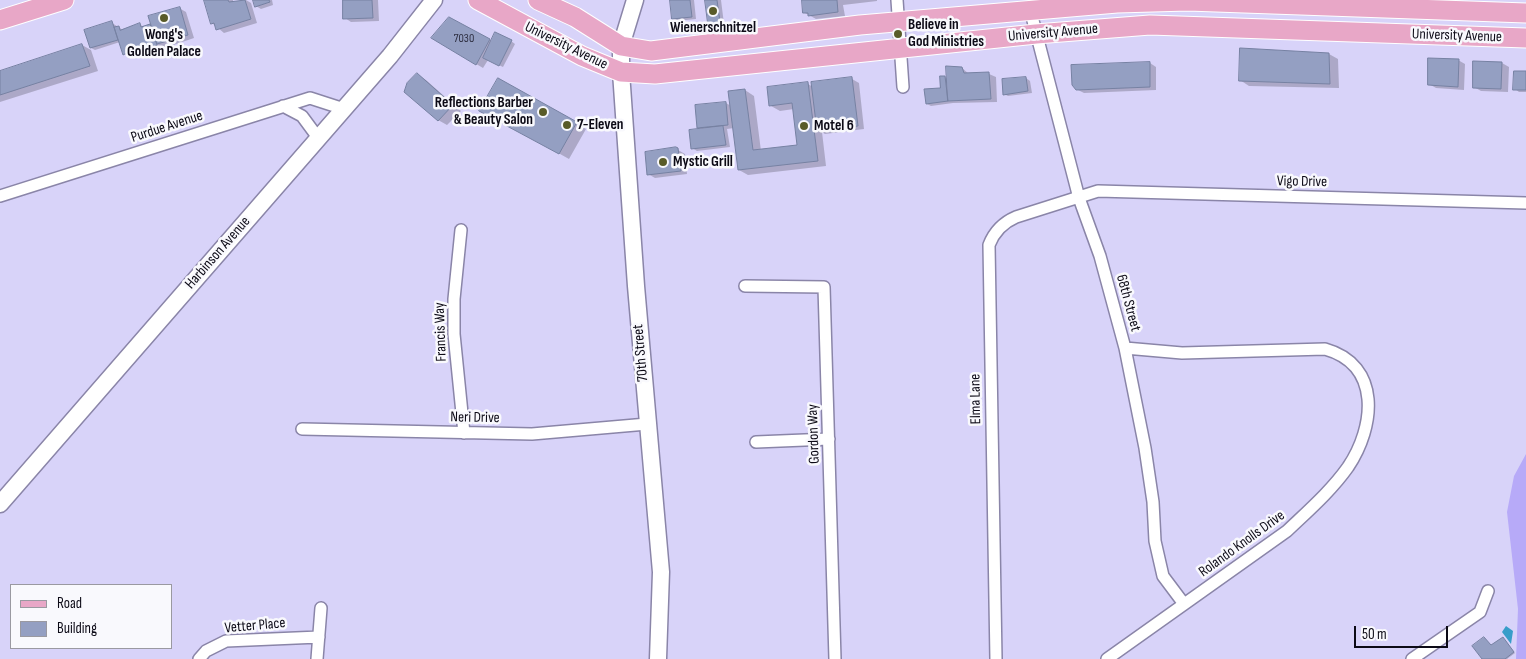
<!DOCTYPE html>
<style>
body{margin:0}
#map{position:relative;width:1526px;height:659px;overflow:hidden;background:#d8d3f9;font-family:"Sofia Sans Condensed",sans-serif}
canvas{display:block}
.legend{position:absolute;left:10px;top:584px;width:162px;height:65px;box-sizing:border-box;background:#f9f9fd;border:1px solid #9a99a1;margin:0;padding:6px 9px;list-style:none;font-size:15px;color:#0c0a16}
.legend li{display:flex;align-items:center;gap:10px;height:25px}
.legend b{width:25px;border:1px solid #9a99a1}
.scale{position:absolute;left:1354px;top:626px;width:94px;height:22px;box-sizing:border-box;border:2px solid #0c0a16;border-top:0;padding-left:6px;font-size:15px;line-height:18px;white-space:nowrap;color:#0c0a16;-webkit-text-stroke:4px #f9f9fd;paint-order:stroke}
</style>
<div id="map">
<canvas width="1526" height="659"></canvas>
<ul class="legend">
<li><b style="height:6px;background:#e8a7c7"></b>Road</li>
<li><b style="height:14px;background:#949fc2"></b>Building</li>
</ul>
<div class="scale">50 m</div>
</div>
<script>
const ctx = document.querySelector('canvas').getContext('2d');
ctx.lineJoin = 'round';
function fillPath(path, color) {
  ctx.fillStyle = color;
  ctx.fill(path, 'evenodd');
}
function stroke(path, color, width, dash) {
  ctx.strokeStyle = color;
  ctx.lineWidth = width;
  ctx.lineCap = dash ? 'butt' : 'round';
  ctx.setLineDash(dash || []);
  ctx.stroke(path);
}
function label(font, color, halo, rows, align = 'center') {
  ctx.font = font + ' "Sofia Sans Condensed",sans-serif';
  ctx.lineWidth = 5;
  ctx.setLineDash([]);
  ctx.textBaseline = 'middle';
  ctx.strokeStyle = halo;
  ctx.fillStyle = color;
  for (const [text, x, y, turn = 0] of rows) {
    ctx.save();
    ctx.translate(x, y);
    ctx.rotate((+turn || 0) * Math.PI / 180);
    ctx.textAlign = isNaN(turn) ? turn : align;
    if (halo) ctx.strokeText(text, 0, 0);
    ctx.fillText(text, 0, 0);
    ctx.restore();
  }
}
fillPath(new Path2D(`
 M1526,454v205h-10l2,-50 -11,-97 7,-36z`), '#b7aaf8');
fillPath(new Path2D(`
 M1506,626l7,5 -2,13 -9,-12z`), '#379dc9');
fillPath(new Path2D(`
 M205,0h28v2l13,-2 5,3 6,20 -33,10 -12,-10z
 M254,0h18l1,5 -12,4 -5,-3z
 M344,0h34l1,21 -28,1 -6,-4z
 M671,0h23l2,19 -19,2 -4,-2z
 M707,0h14l3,24 -10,1 -4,-2z
 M803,0h74v1l-34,4 2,11 -29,3 -11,-6z
 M179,8l7,4 8,26 -59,20 -11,-4 -4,-12 -25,8 -4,-2 21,-25 11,7 17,-5 5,2z
 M450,19l42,22h19l4,3 -12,23 -15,-7 -5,8 -50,-30z
 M82,45l9,5 7,21 -98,31v-30z
 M1329,54l9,5 1,29 -90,-2 -9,-6z
 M1458,60l7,4 -1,26 -28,-2 -7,-4z
 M1150,63l6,4v23l-72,3 -8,-4z
 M1502,63l7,4 -1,25 -27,-1 -7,-4z
 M962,68l7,6h20l7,3 1,25 -44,1 -22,3 -4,-2 14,-15 4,-12 3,2z
 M1526,72v20h-7l-4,-3z
 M417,74l9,6 35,31 -14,14 -9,-5z
 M1026,78l4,3 2,12 -24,3 -4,-2z
 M852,79l7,4 5,46 -39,5 -3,-2 4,34 -78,9 -9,-5 -5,-42 -7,1 3,18 -33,4 -5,-3 10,-19 -3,-2 27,-24 5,3 14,-16 9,6 7,55 38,-5 -5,-37 -14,2 -9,-5 37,-22 5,3z
 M498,80l88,49 -17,30 -88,-49z
 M678,150l7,4 2,20 -32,4 -7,-4z
 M1505,640l10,13 -8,6h-23l8,-13z`), '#0003');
const building = new Path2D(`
 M204,0h24l1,2 16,-2 6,19 -35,11 -2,-7 -3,1z
 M253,0h16l1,2 -15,5z
 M343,0h29l1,18 -30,1z
 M670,0h20l2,17 -20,2z
 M705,0h12l3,22 -12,1z
 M802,0h35l1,12 -30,4v-3h-5z
 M180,7l8,28 -31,9 -9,-28z
 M449,17l41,22 -14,26 -45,-27z
 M112,21l6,19 -28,8 -6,-18z
 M140,23l1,4 9,-3 7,21 -30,10v-2l-4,2 -9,-28 5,-1 1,4z
 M495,32l17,8 -13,26 -16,-8z
 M82,44l8,22 -90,29v-24z
 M1240,48l89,5 1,31 -91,-3z
 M1428,58l31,1 -1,28 -30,-2z
 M1473,61l29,1 -1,27 -28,-1z
 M1150,62v25l-74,3 -4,-5 -1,-20z
 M946,66l16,1 2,6 25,-1 2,27 -43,2z
 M1514,71h12v19h-13z
 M417,73l36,32 -15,16 -34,-29 3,-9z
 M940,76h5l3,25 -22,3 -2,-15 16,-1z
 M852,77l6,49 -41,5 -6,-49z
 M1026,77l2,14 -25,4 -1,-16z
 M498,78l79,44 -18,32 -80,-43z
 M808,82l10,79 -80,9 -10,-79 17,-2 8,61 44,-5 -5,-42 -23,3 -2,-19z
 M726,102l2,23 -31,3 -2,-23z
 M723,126l3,19 -35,4 -2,-19z
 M676,147l2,1 3,23 -34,4 -2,-23z
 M1484,637l7,8 12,-8 11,15 -9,7h-23l-10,-13z`);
fillPath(building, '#949fc2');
stroke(building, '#7681a2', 1);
const street = new Path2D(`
 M897,0l6,87
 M1030,9l49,189 21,58 25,92 20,100 8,54 2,39 8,35 21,28
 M283,106l19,10 17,23
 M0,196l310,-98 34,11
 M461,230l-7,69v35l10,99
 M745,286l79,1 11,372
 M302,429l230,5 115,-10
 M756,442l73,-3
 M199,659l7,-8 20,-10 93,-4
 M317,659l4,-51
 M996,659l-7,-414c5,-13 13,-22 27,-28l82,-26 428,12
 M1107,659l180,-128c21,-20 44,-40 61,-64 27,-40 34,-102 -23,-118l-143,4 -57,-5
 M1412,659l68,-47 8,-21`);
const secondary = new Path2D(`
 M635,0l-14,46v26l15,214 25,286 -3,87
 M0,504l390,-448 44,-56`);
const primary = new Path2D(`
 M478,0l104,56 39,16 34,2 381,-40 114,-9 376,13
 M538,0l37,17 46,29 30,5 209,-26 257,-22 71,-2 338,12
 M0,20l64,-20`);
stroke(street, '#8a85a8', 14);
stroke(secondary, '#8a85a8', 19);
stroke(primary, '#fff', 21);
stroke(street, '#fff', 11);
stroke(secondary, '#fff', 16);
stroke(primary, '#e8a7c7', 19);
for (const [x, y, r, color] of [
 [713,11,5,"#595b28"],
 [164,18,5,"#595b28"],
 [898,34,5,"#595b28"],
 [543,112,5,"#595b28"],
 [567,125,5,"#595b28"],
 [804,126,5,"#595b28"],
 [663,162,5,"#595b28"]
]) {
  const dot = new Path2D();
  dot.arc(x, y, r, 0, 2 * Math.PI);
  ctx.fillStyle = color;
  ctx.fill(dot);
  stroke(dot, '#f9f9fd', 2);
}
label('12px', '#2e2f41', null, [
 ["7030",464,39]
]);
label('bold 15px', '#0c0a16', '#f9f9fd', [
 ["Believe in",908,25],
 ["God Ministries",908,42],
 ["Wienerschnitzel",713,28,"center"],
 ["Wong's",164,35,"center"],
 ["Golden Palace",164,52,"center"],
 ["Reflections Barber",533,103,"right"],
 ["& Beauty Salon",533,120,"right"],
 ["7-Eleven",577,125],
 ["Motel 6",814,126],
 ["Mystic Grill",673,162]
], 'left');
label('15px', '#0c0a16', '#f9f9fd', [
 ["University Avenue",1053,33,-5],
 ["University Avenue",1457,36,2],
 ["University Avenue",566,46,26],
 ["Purdue Avenue",167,127,-18],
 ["Vigo Drive",1302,182,1],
 ["Harbinson Avenue",218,253,-49],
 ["68th Street",1128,303,75],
 ["Francis Way",441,332,-92],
 ["70th Street",641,353,-95],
 ["Elma Lane",976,399,-91],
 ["Neri Drive",475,418,1],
 ["Gordon Way",814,434,-92],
 ["Rolando Knolls Drive",1242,544,-36],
 ["Vetter Place",255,626,-5]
]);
</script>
